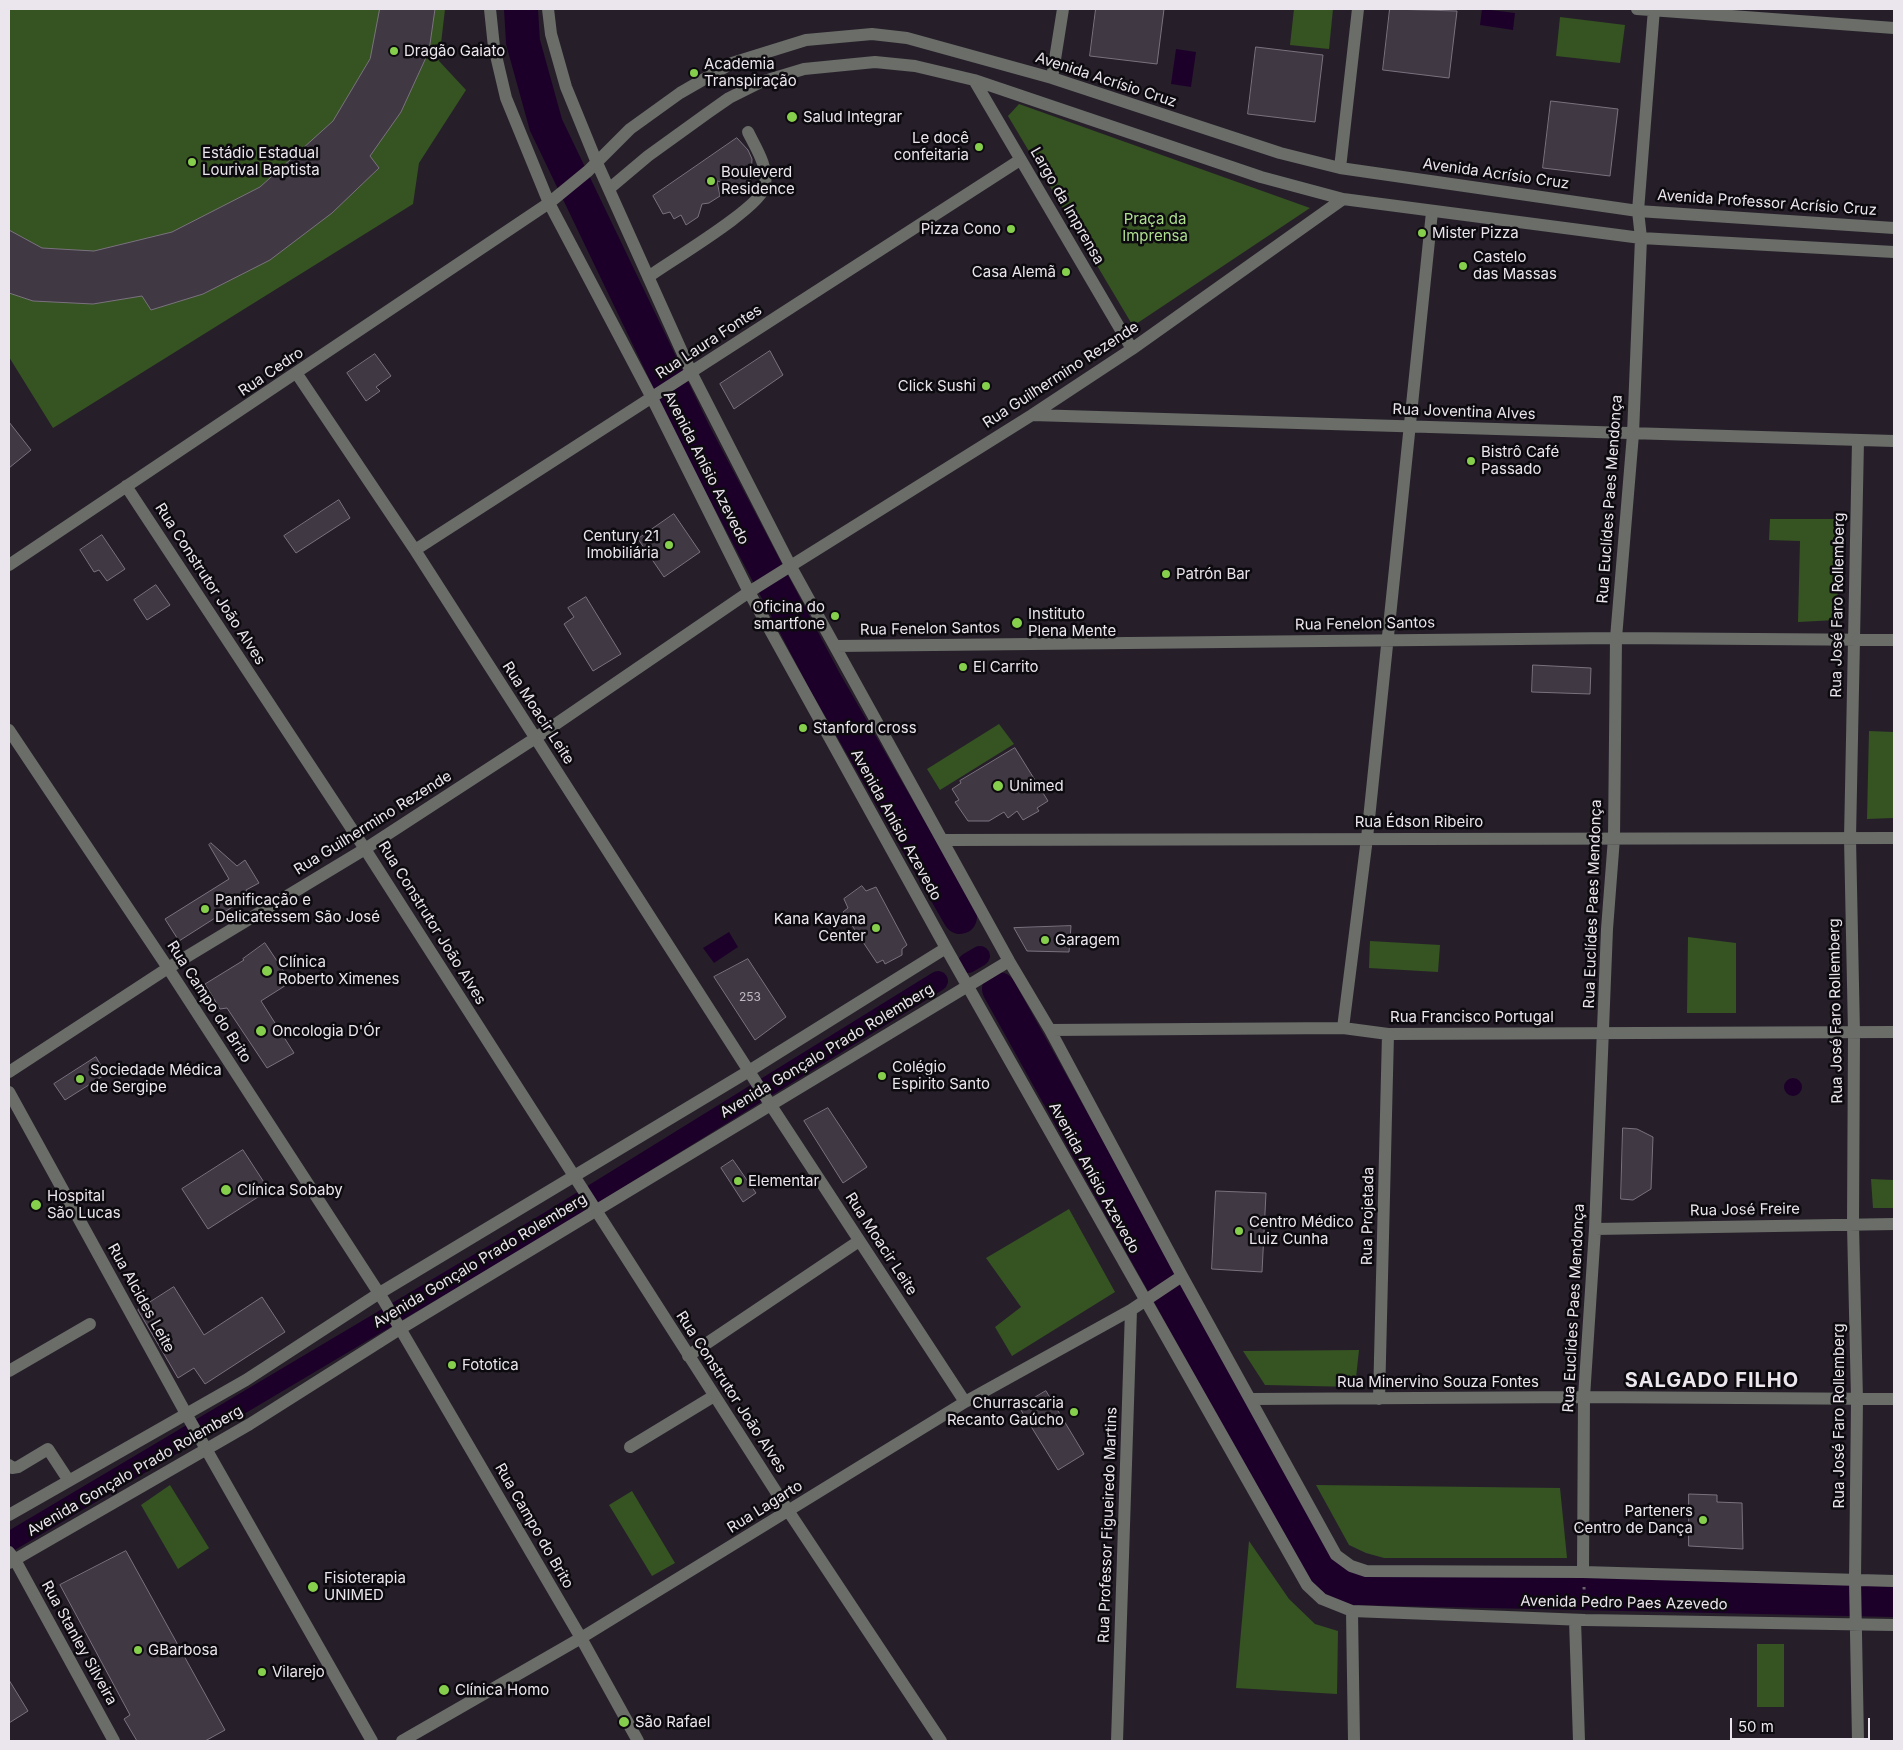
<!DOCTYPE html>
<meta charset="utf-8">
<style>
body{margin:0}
#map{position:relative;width:1903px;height:1750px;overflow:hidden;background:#261f2a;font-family:Inter,sans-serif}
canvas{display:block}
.frame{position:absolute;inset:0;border:10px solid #ebe6ed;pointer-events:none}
.scale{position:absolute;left:1730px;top:1718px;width:140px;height:22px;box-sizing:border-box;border:2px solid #ebe6ed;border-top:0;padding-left:6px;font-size:15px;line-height:18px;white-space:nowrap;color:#ebe6ed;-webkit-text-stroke:4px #0d0a0f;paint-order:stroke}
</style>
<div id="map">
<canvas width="1903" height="1750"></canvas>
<div class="frame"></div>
<div class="scale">50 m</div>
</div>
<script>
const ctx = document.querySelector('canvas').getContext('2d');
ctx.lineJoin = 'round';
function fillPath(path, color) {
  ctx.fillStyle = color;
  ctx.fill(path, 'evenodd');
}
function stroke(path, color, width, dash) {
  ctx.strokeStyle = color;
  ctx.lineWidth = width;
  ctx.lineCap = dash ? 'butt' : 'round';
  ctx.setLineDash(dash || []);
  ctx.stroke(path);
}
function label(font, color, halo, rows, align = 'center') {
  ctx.font = font + ' Inter,sans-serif';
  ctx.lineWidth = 5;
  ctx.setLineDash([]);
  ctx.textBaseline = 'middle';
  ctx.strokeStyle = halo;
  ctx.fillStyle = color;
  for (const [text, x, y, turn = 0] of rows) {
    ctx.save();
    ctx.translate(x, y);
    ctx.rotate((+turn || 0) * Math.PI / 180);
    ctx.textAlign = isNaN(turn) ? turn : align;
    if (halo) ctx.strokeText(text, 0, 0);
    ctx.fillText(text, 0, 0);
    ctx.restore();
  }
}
fillPath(new Path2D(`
 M9,9h436l-6,52 27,29 -47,73 -6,41 -360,224 -44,-71z
 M1294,9h39l-4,40 -39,-4z
 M1560,17l65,8 -5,38 -64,-7z
 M1019,104l291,104 -177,118 -125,-210z
 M1770,519h69l-2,101 -39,2 2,-81 -31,-1z
 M999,724l15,20 -74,46 -13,-21z
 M1869,731l25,1v86l-27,1z
 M1688,937l48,6v70h-49z
 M1370,941l70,4 -2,27 -69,-4z
 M1871,1179l23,1v28h-21z
 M1069,1209l46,83 -103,64 -17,-29 26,-20 -35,-49z
 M1359,1350l-4,37 -90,-2 -22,-34z
 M170,1485l39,63 -31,21 -37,-64z
 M1316,1485l244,3 7,70h-183l-18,-5 -17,-8z
 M632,1491l43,72 -23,13 -43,-71z
 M1249,1541l40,58 26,25 23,7 -1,63 -101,-6z
 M1757,1644h27v63h-27z`), '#365322');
fillPath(new Path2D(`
 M1482,9l33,4 -2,17 -33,-5z
 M1176,49l20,3 -5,35 -20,-3z
 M729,932l9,15 -24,16 -11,-15z
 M1784 1087a9 9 0 1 1 18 0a9 9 0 1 1-18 0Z`), '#1d002a');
stroke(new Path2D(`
 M968,963l12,-7
 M9,1542l539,-320 390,-241`), '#1d002a', 20);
stroke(new Path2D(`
 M521,9l2,33 23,83 149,310 129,245 136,237
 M999,989l316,567c10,15 18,29 37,32l542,12`), '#1d002a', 34);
const building = new Path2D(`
 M380,9h55l-6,42 -28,61 -31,44 9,12 -47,45 -62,47 -67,34 -52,16 -9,-14 -49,8 -60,-3 -24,-8v-63l33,18 52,3 78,-19 88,-45 73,-66 37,-62z
 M1096,9h68l-7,55 -67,-8z
 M1390,9l67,2 -8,67 -66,-8z
 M1256,47l67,8 -8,67 -67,-8z
 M1551,101l67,8 -8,67 -67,-8z
 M737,138l11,12 4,9 -1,20 -11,8 -23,-6 3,15 -11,7 -7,1 -4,13 -12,8 -5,-10 -7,4 -4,-7 -7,2 -10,-18z
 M770,351l13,24 -49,34 -14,-25z
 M375,354l16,22 -15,11 4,4 -14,10 -19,-28z
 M9,422l22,28 -22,18z
 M339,500l11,18 -54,35 -12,-17z
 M674,514l26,38 -36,25 -26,-38z
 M102,535l23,34 -18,12 -8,-11 -5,2 -14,-22z
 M156,585l14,20 -23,15 -13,-20z
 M586,597l35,57 -28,17 -29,-47 10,-7 -6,-9z
 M1533,665l58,3 -1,26 -58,-2z
 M1015,748l33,53 -11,7 2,3 -16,9 -6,-9 -9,7 -4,-6 -15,9h-21l-13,-19 4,-2 -7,-11 9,-6 -1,-2z
 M211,843l26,23 8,-6 14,23 -13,7 2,7 -69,44 -14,-22 64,-40 -20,-34z
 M862,886l4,5 10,-4 31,58 -5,4v6l-17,9 -2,-4 -6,3 -34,-51 5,-4 -4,-9z
 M1071,926l-2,26 -42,-1 -13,-23z
 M265,943l26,39 -30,19 33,52 -27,15 -40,-60 -7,1 -15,-25 39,-24 -1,-1z
 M748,959l38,58 -31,23 -41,-63z
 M96,1057l10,17 -41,26 -11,-16z
 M828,1108l39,59 -24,16 -39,-62z
 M1623,1128l14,1 16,8 -2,52 -18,11 -12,-1z
 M243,1150l26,40 -61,39 -26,-40z
 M733,1160l23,33 -13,9 -22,-34z
 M1216,1191l50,2 -4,79 -50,-3z
 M174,1287l30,48 58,-38 23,35 -80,52 -11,-16 -16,10 -40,-68z
 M1046,1391l38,63 -26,16 -39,-63z
 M1689,1494l28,1v7l25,1 1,46 -54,-3z
 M126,1551l99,179 -20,11h-68l-13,-22 6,-4 -70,-130z
 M9,1680l19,31 -19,12z`);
fillPath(building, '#403944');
stroke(building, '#7a727e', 1);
stroke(new Path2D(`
 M1584,1587l1,19`), '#68626b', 3, [2.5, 4]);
stroke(new Path2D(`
 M490,9l4,38 12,51 43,105 103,195 97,194 197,356 361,637 15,14 30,12 233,9 309,5
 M548,9l3,25 15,53 31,76 94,209 100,195 218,394 41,69 132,246 154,279 15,11 15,5 217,1 311,9
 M1637,9l257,19
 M1052,78l11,-69
 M974,80l158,269
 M1340,168l18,-159
 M610,188l38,-32 61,-44 20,-14 32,-16 43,-13 71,-7 40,4 59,14 287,97 82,22 298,39 253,14
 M648,277c22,-16 114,-70 117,-91 3,-20 -8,-36 -17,-54
 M297,374l118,176 355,554 195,298
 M1032,415l862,26
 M126,486l239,363 424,663 152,229
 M415,550l605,-390
 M9,565l540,-362 39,-32 42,-42 50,-36 52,-30 74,-23 66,-6 35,4 145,40 228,75 60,15 298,43 256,17
 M836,646l780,-8 278,2
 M9,730l159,238 216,333 197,337 57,103
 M944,840l950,-2
 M1343,1028l24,-190 65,-626
 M1050,1030l293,-2 45,6 506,-2
 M9,1072l159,-104 197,-119 169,-110 215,-147 283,-177 100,-66 211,-150
 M9,1092l180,327 183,322
 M1595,1229l299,-5
 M688,1356l171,-115
 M9,1371l81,-47
 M1252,1399l332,-2 310,2
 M1379,1399l9,-365
 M630,1447l84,-51
 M9,1465l3,3 6,-1 30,-18 21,32
 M9,1515l237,-135 132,-86 371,-223 197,-123
 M9,1552l6,8 99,181
 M9,1563l241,-139 150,-95 609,-368
 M1583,1572l1,-175 11,-168 12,-300 7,-91 2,-200 17,-204 8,-196 -3,-27 16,-202
 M1352,1611l2,130
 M1575,1620l4,121
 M402,1741l179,-103 384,-236 166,-92 51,-34
 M1117,1741l14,-431
 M1858,1741l-3,-161 2,-180 -4,-175 1,-192 -4,-195 8,-397`), '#6a6d68', 12);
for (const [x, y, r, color] of [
 [394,51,5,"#86cf4c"],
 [694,73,5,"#86cf4c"],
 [792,117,6,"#86cf4c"],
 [979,147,5,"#86cf4c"],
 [192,162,5,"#86cf4c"],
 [711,181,5,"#86cf4c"],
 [1011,229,5,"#86cf4c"],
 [1422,233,5,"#86cf4c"],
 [1463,266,5,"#86cf4c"],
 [1066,272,5,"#86cf4c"],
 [986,386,5,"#86cf4c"],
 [1471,461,5,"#86cf4c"],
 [669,545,5,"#86cf4c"],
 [1166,574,5,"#86cf4c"],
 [835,616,5,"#86cf4c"],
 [1017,623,6,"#86cf4c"],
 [963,667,5,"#86cf4c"],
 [803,728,5,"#86cf4c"],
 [998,786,6,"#86cf4c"],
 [205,909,5,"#86cf4c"],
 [876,928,5,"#86cf4c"],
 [1045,940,5,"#86cf4c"],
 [267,971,6,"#86cf4c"],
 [261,1031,6,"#86cf4c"],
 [882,1076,5,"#86cf4c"],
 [80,1079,5,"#86cf4c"],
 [738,1181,5,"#86cf4c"],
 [226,1190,6,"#86cf4c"],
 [36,1205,6,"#86cf4c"],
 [1239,1231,5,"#86cf4c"],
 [452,1365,5,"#86cf4c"],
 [1074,1412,5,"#86cf4c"],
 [1703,1520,5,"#86cf4c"],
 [313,1587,6,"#86cf4c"],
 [138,1650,5,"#86cf4c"],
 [262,1672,5,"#86cf4c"],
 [444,1690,6,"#86cf4c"],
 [624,1722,6,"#86cf4c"]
]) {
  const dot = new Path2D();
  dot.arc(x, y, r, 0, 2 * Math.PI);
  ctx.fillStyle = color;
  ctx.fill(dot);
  stroke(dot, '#0d0a0f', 2);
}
label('12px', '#c0bbc3', null, [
 ["253",750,997]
]);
label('15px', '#ebe6ed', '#0d0a0f', [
 ["Dragão Gaiato",404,51],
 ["Academia",704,64],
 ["Transpiração",704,81],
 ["Salud Integrar",803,117],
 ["Le docê",969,138,"right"],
 ["confeitaria",969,155,"right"],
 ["Estádio Estadual",202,153],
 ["Lourival Baptista",202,170],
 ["Bouleverd",721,172],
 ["Residence",721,189],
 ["Pizza Cono",1001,229,"right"],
 ["Mister Pizza",1432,233],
 ["Castelo",1473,257],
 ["das Massas",1473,274],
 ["Casa Alemã",1056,272,"right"],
 ["Click Sushi",976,386,"right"],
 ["Bistrô Café",1481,452],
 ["Passado",1481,469],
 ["Century 21",659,536,"right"],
 ["Imobiliária",659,553,"right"],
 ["Patrón Bar",1176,574],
 ["Oficina do",825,607,"right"],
 ["smartfone",825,624,"right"],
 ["Instituto",1028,614],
 ["Plena Mente",1028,631],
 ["El Carrito",973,667],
 ["Stanford cross",813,728],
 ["Unimed",1009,786],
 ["Panificação e",215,900],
 ["Delicatessem São José",215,917],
 ["Kana Kayana",866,919,"right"],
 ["Center",866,936,"right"],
 ["Garagem",1055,940],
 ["Clínica",278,962],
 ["Roberto Ximenes",278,979],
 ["Oncologia D'Ór",272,1031],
 ["Colégio",892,1067],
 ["Espirito Santo",892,1084],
 ["Sociedade Médica",90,1070],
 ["de Sergipe",90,1087],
 ["Elementar",748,1181],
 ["Clínica Sobaby",237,1190],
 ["Hospital",47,1196],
 ["São Lucas",47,1213],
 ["Centro Médico",1249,1222],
 ["Luiz Cunha",1249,1239],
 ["Fototica",462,1365],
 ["Churrascaria",1064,1403,"right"],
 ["Recanto Gaúcho",1064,1420,"right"],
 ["Parteners",1693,1511,"right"],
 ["Centro de Dança",1693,1528,"right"],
 ["Fisioterapia",324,1578],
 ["UNIMED",324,1595],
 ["GBarbosa",148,1650],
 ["Vilarejo",272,1672],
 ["Clínica Homo",455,1690],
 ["São Rafael",635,1722]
], 'left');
label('15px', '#ebe6ed', '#0d0a0f', [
 ["Avenida Acrísio Cruz",1106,80,18],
 ["Avenida Acrísio Cruz",1496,174,8],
 ["Avenida Professor Acrísio Cruz",1767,203,4],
 ["Largo da Imprensa",1067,206,60],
 ["Rua Laura Fontes",709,342,-33],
 ["Rua Cedro",271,372,-34],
 ["Rua Guilhermino Rezende",1061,375,-33],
 ["Rua Joventina Alves",1464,412,2],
 ["Avenida Anísio Azevedo",706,468,63],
 ["Rua Euclídes Paes Mendonça",1610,499,-86],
 ["Rua Construtor João Alves",210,584,57],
 ["Rua José Faro Rollemberg",1838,605,-89],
 ["Rua Fenelon Santos",1365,624,-1],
 ["Rua Fenelon Santos",930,629,-1],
 ["Rua Moacir Leite",538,713,57],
 ["Rua Édson Ribeiro",1419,822],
 ["Rua Guilhermino Rezende",373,823,-32],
 ["Avenida Anísio Azevedo",896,825,61],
 ["Rua Euclídes Paes Mendonça",1593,904,-88],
 ["Rua Construtor João Alves",432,923,58],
 ["Rua Campo do Brito",209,1002,57],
 ["Rua José Faro Rollemberg",1836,1011,-91],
 ["Rua Francisco Portugal",1472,1017],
 ["Avenida Gonçalo Prado Rolemberg",827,1051,-31],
 ["Avenida Anísio Azevedo",1094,1178,61],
 ["Rua José Freire",1745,1210,-1],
 ["Rua Projetada",1368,1216,-89],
 ["Rua Moacir Leite",881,1244,57],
 ["Avenida Gonçalo Prado Rolemberg",480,1261,-31],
 ["Rua Alcides Leite",141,1298,61],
 ["Rua Euclídes Paes Mendonça",1574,1308,-87],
 ["Rua Minervino Souza Fontes",1438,1382],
 ["Rua Construtor João Alves",731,1392,57],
 ["Rua José Faro Rollemberg",1839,1416,-90],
 ["Avenida Gonçalo Prado Rolemberg",135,1471,-30],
 ["Rua Lagarto",765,1507,-32],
 ["Rua Professor Figueiredo Martins",1108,1525,-88],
 ["Rua Campo do Brito",534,1526,60],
 ["Avenida Pedro Paes Azevedo",1624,1603,1],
 ["Rua Stanley Silveira",79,1643,61]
]);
label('15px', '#aedf8f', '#0d0a0f', [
 ["Praça da",1155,219],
 ["Imprensa",1155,236]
]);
ctx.letterSpacing = '1px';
label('bold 20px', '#ebe6ed', '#0d0a0f', [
 ["SALGADO FILHO",1712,1381]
]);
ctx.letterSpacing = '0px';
</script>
